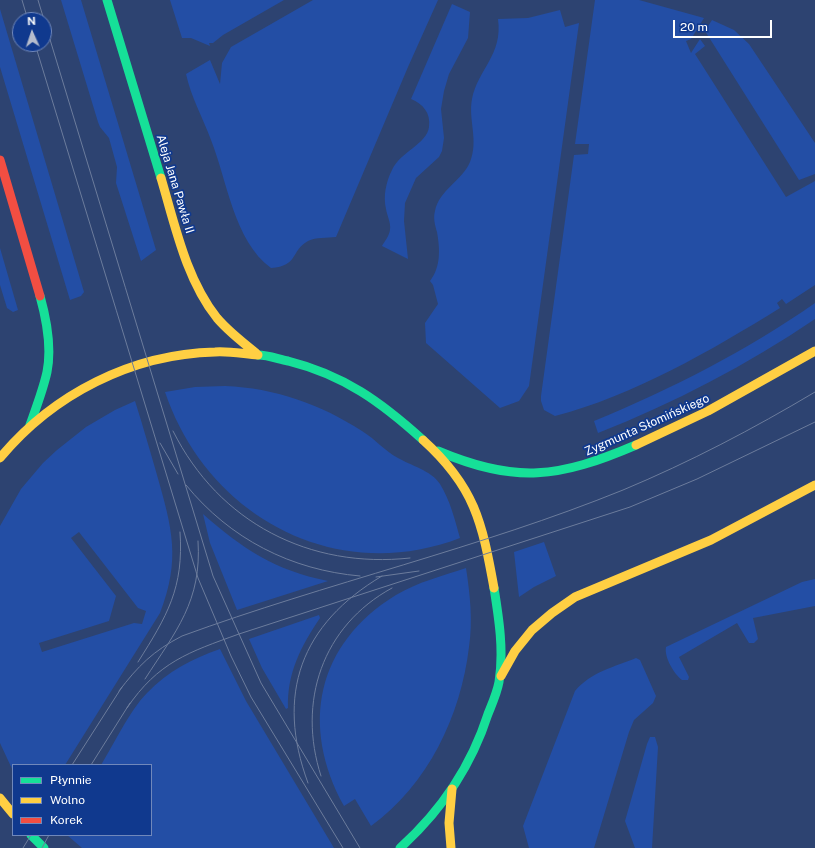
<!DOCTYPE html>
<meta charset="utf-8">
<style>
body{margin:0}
#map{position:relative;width:815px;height:848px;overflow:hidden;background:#2d4371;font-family:"Public Sans",sans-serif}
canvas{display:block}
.legend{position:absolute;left:12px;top:764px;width:140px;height:72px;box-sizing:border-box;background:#10398e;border:1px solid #7088bb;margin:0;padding:5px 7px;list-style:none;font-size:12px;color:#fff}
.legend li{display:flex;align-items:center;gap:8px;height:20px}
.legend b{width:20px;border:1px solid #7088bb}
.north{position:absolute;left:12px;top:12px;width:40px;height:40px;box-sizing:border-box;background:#10398e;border:1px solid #7088bb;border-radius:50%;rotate:357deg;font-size:11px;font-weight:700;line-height:16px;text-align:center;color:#fff}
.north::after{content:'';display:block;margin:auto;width:14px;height:18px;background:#b6bdcd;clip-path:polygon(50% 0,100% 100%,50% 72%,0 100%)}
.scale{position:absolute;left:673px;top:20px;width:99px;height:18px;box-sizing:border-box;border:2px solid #fff;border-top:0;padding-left:5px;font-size:12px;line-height:14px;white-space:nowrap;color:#fff;-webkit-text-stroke:3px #10398e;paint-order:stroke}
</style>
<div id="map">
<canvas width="815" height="848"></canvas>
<ul class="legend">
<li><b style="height:5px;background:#16e098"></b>Płynnie</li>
<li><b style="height:5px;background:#ffcf43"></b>Wolno</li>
<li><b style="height:5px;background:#f24e42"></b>Korek</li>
</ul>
<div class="north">N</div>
<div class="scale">20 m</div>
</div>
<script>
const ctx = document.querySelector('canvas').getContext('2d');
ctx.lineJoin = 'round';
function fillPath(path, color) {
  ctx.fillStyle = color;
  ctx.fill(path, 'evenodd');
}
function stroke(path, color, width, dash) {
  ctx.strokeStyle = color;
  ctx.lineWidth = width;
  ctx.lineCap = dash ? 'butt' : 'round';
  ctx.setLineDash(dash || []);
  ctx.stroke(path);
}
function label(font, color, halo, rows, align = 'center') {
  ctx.font = font + ' "Public Sans",sans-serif';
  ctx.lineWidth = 3.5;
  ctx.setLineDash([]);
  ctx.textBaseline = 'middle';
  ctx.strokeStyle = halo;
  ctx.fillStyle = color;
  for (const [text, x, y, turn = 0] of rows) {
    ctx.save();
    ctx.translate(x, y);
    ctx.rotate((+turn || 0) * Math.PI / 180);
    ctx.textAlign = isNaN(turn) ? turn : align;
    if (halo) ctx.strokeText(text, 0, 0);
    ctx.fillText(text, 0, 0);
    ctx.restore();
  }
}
fillPath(new Path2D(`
 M61,0h20l75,250 -15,11 -25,-78 1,-16 -8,-29 -9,-11 -2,-5z
 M170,0h114l-61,35 -10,8h-4l1,3 -19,-8h-9z
 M313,0h125l-30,67 -72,170c-9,1 -20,0 -28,4 -18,10 -9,25 -37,27 -37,-27 -44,-88 -60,-128 -8,-22 -20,-43 -25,-66l24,-14 10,24 2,-21 9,-16z
 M595,0h44l65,18 -13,21 -5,2 5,12 9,-14 5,7 -10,8 91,143 29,-16v104l-29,19 -4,-5 -5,4 3,5c-68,42 -147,88 -225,108l-11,-6 -3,-9v-5l33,-241 14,-1 1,-10h-14z
 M452,4l18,8 -2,26 -19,36 -5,17 -3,18 3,29 -2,13 -3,6 -23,21 -11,25 -1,18 4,38 -26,-13c3,-5 7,-10 8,-16 1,-8 -3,-14 -4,-21 -3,-13 0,-27 6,-39 8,-18 35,-26 37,-43 2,-14 -6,-23 -18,-28z
 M0,9l84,283 -3,4 -11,4 -70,-233z
 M560,10l5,17 14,-4 -50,363 -10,15 -19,7 -74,-65 -1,-20 13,-19 -5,-19 -3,-4c11,-14 10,-32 7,-49 -2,-7 -4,-14 -2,-21 4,-21 27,-30 35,-49 9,-22 -2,-42 2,-63 6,-30 31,-44 26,-80l30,-1z
 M712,20l22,10 15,14 66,99v31l-16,6 -94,-149z
 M0,248l18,62 -5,2 -6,-4 -7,-23z
 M815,303v16c-68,46 -141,84 -217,114l-4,-12c78,-32 152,-70 221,-118z
 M225,386c50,2 95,18 137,45 13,8 23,20 36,27 12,7 34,13 42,26 10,16 15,36 20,54 -125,48 -253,-22 -295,-146l30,-5z
 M135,401c8,25 15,50 22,74 15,53 24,84 3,138l-95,152h-52v6l-13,-28v-217l21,-37 22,-26 14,-13 29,-23 29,-17zM79,532l59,76 8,3 -4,13 -8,-1 -92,29 -3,-9 70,-22 7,-25 -45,-58z
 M203,514c40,35 71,56 125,67l-91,29 -27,-67z
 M544,542l12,34 -22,11 -15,10 -5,-45z
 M466,568c4,26 7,53 3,79 -8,68 -41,138 -98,179l-16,-27 -11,7c-44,-80 -28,-162 52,-211 22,-13 46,-19 70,-27z
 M815,579v27l-62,12 5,21 -4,4h-5l-12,-20 -58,34 10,20 -1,3h-6c-8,-6 -18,-23 -16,-33l136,-65z
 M319,615l1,3c-19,28 -33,55 -32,90l-2,1 -24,-41 -13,-29z
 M220,649l26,52 88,147h-252l-15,-13h84v-70h-50c13,-21 29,-55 46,-72 21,-22 45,-34 73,-44z
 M636,658l4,2 16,36 -3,7 -19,17 -5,12 -35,116h-65l-6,-22 52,-135c16,-19 39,-24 61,-33z
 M650,737h5l3,10 -6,101h-17l-10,-27 22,-77z`), '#234ea5');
stroke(new Path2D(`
 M107,0l54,178
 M258,355c10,0 20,4 30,6 56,14 93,41 135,79
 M30,425c6,-17 13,-35 17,-53 5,-25 0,-51 -7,-76
 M438,451c78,33 121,27 198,-6
 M31,835l13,13
 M400,848c41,-37 71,-81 88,-134 4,-10 9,-21 11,-32 5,-31 0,-63 -5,-94`), '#16e098', 9);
stroke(new Path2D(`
 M161,178c14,47 25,101 56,140 11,13 25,24 39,35
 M423,440c52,47 59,82 71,148
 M636,445l72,-34 107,-60
 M0,458c53,-64 132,-104 215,-106 14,-1 29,2 43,3
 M501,676l14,-25 17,-21 20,-17 23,-16 136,-57 104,-55
 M0,798l13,16
 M451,848l-2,-25 3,-34`), '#ffcf43', 9);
stroke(new Path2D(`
 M0,160l40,136`), '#f24e42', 9);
stroke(new Path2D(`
 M22,0l6,20
 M38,0l175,576 48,107 99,165
 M35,44l163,534 33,78 20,41 92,151
 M173,431c46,92 137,138 237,127
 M160,443l18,31
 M186,485c44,54 105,85 174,91
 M376,577l43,-6
 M138,662c29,-46 46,-74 42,-130
 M145,679c31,-48 57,-78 53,-138
 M119,691c19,-25 34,-40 63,-55 145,-53 298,-88 441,-146 67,-28 130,-61 192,-98
 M127,708c31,-46 62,-56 112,-74l391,-127 67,-28 118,-57
 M72,765l50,-78
 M91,765l39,-62
 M321,776c-24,-74 1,-150 71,-188
 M308,783c-33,-89 -7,-159 74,-207
 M23,848l8,-13
 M42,848l7,-13`), '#6c7c9c', 1);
label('12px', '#fff', '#10398e', [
 ["Aleja Jana Pawła II",175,184,73],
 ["Zygmunta Słomińskiego",647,425,-24]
]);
</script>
